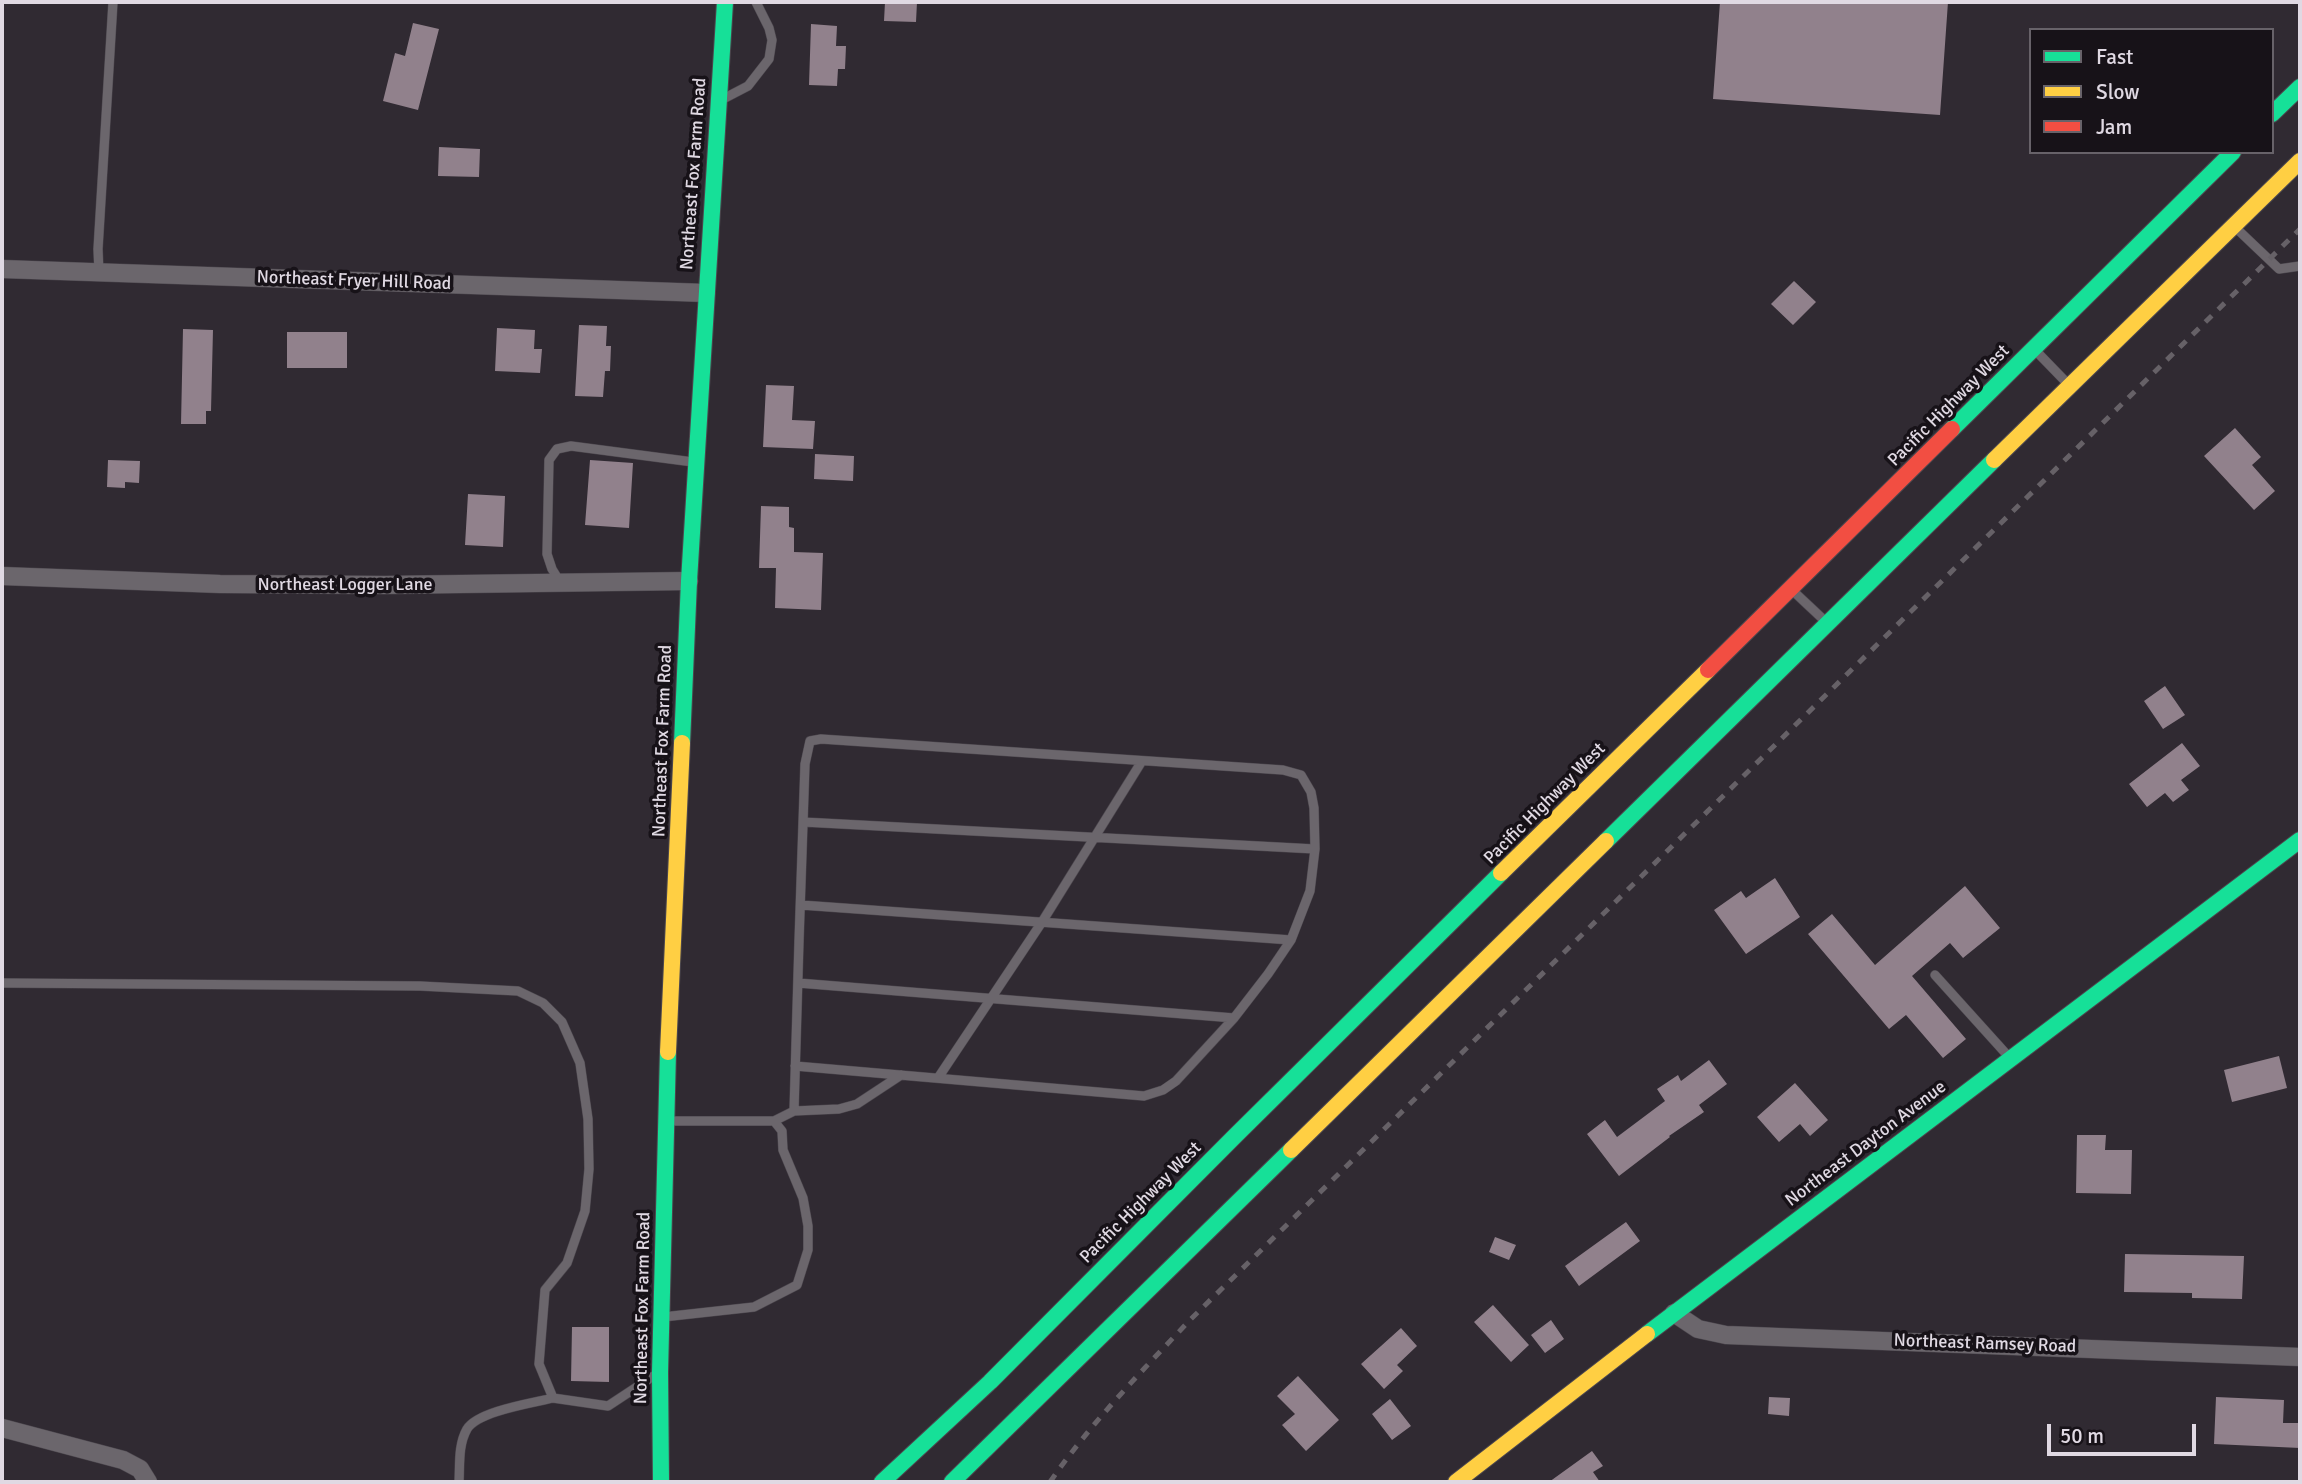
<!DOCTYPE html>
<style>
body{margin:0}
#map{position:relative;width:2302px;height:1484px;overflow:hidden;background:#302a32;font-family:Signika,sans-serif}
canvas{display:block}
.frame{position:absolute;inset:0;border:4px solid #e0d9e3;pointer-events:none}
.legend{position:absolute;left:2029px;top:28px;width:245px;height:126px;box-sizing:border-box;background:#171218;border:2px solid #676269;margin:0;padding:9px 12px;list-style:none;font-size:21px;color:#e0d9e3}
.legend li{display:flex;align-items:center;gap:14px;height:35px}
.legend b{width:35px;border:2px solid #676269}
.scale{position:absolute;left:2047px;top:1424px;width:149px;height:32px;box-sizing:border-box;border:4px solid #e0d9e3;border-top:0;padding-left:9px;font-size:21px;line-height:24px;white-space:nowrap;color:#e0d9e3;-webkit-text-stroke:5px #171218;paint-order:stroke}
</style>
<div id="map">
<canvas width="2302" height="1484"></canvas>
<div class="frame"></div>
<ul class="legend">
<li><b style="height:9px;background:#16e098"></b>Fast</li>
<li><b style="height:9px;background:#ffcf43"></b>Slow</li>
<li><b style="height:9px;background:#f24e42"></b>Jam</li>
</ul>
<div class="scale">50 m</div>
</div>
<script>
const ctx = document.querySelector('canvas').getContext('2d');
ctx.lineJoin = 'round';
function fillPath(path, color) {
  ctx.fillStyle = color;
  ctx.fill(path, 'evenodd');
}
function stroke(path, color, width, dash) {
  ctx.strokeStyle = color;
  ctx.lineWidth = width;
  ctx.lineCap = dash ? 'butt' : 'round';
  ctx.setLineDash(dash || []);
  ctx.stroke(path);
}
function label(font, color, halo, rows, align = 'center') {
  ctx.font = font + ' Signika,sans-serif';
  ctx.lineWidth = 7;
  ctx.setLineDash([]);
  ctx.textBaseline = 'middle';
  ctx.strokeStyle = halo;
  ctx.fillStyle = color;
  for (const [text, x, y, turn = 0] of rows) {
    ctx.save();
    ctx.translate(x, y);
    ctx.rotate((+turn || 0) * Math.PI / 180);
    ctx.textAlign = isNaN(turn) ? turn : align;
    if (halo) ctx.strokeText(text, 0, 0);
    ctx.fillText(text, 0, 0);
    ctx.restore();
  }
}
fillPath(new Path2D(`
 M885,2h32l-1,20 -32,-1z
 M1720,2h228l-8,113 -227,-16z
 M413,23l26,6 -21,81 -35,-9 12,-48 10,3z
 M811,24l26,2 -1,20h10l-1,23h-7l-1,17 -28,-1z
 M439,147l41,2 -1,28 -41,-1z
 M1794,281l22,21 -23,23 -22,-21z
 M579,325l28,1 -1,20h5l-1,25h-5l-2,26 -28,-1z
 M497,328l38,2 -1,19h8l-2,24 -45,-2z
 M183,329l30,1 -2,81h-5v13h-25z
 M287,332h60v36h-60z
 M766,385l28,1 -2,34 23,1 -2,28 -50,-2z
 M2235,428l26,29 -9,8 23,26 -21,19 -50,-54z
 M815,454l39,2 -1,25 -39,-2z
 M108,460l32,1 -1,22 -14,-1v6l-18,-1z
 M590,460l43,3 -4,65 -44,-3z
 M468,494l37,2 -2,51 -38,-2z
 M761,506l28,1v20l5,1v24l29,1 -2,57 -46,-2 1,-40h-17z
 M2165,686l20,29 -22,14 -19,-28z
 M2182,743l18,23 -19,14 8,10 -16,12 -8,-9 -18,14 -18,-23z
 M1775,878l25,39 -54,37 -32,-44 27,-19 5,7z
 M1965,886l35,42 -37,30 -13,-15 -38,33 54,63 -23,19 -37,-43 -17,14 -81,-95 24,-20 43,51z
 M2279,1056l8,32 -55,14 -8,-32z
 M1709,1060l18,24 -28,21 5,7 -35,24 1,1 -51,39 -32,-42 18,-14 12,17 48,-36 -8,-12 21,-14 3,6z
 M1795,1083l33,37 -18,16 -10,-12 -21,18 -22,-25z
 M2077,1135h29l-1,15h27l-1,44 -55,-1z
 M1626,1222l14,19 -61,45 -14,-20z
 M1495,1237l21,8 -7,15 -20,-8z
 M2125,1254l119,2 -2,43 -50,-1v-5l-68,-1z
 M1493,1305l36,40 -18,17 -37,-40z
 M1551,1320l13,19 -19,14 -14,-18z
 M572,1327h37v55l-38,-1z
 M1401,1328l16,18 -20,19 6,6 -19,18 -23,-25z
 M1298,1376l41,44 -33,31 -24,-26 13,-11 -18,-18z
 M1769,1397l21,1 -1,18 -21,-2z
 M2216,1397l68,3 -1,23h17v25l-86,-4z
 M1390,1399l21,27 -19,14 -20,-26z
 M1592,1451l11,15 -10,6 7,10h-51z`), '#91818c');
const lane = new Path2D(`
 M723,99l25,-13 21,-27 3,-19 -3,-12 -13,-26
 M2237,229l42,40 21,-3
 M99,273l-1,-24 15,-247
 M2035,350l32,33
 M560,582l-8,-13 -5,-15 2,-94 8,-11 14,-3 122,16
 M1792,590l33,31
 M803,822l512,27
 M801,905l490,35
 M1935,975l74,82
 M2,983l418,3 98,5 25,12 19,19 18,41 8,56 1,50 -4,42 -18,52 -22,27 -6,74 14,34 55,8 50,-33
 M798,983l436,35
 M938,1078l104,-156 100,-161
 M794,1111l45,-2 18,-5 44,-29
 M774,1121l20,-10c3,-116 7,-231 11,-347l5,-23 11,-2 462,31 18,5 10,17 3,16 1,41 -5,42 -19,49 -23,34 -34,44 -58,63 -13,9 -19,6 -349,-30
 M663,1317l91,-10 43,-22 11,-35v-24l-5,-28 -20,-48 -1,-19 -8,-10h-106
 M459,1482c1,-18 -1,-37 8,-53 11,-18 66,-26 86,-31`);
const street = new Path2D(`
 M2,269l704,24
 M2,576l218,8 165,1 304,-4
 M1674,1313l24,16 28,6 574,22
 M2,1428l121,32 17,9 8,13`);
const fast = new Path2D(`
 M2272,114l28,-27
 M1952,429l281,-277
 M682,743l7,-162 36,-579
 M1606,841l388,-381
 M1647,1334l653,-494
 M661,1482l-1,-110 8,-320
 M882,1482l108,-100 246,-247 265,-262
 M952,1482l339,-332`);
const slow = new Path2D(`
 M1994,460l306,-299
 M1501,873l207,-203
 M668,1052l14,-309
 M1291,1150l315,-309
 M1456,1482l191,-148`);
const jam = new Path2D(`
 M1708,670l244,-241`);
stroke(lane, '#4c474e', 10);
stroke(street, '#4c474e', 19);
stroke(fast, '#4c474e', 18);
stroke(slow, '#4c474e', 18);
stroke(jam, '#4c474e', 18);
stroke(lane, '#6b666c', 9);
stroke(street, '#6b666c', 18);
stroke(fast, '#16e098', 16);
stroke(slow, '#ffcf43', 16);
stroke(jam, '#f24e42', 16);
stroke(new Path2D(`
 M1050,1482c40,-58 91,-110 140,-162l1110,-1091`), '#666167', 5, [9, 9]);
label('18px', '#e0d9e3', '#171218', [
 ["Northeast Fox Farm Road",694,174,-86],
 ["Northeast Fryer Hill Road",354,281,2],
 ["Pacific Highway West",1949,406,-45],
 ["Northeast Logger Lane",345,585],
 ["Northeast Fox Farm Road",663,741,-88],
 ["Pacific Highway West",1545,804,-45],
 ["Northeast Dayton Avenue",1866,1144,-37],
 ["Pacific Highway West",1141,1203,-45],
 ["Northeast Fox Farm Road",643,1308,-89],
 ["Northeast Ramsey Road",1985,1344,2]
]);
</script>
